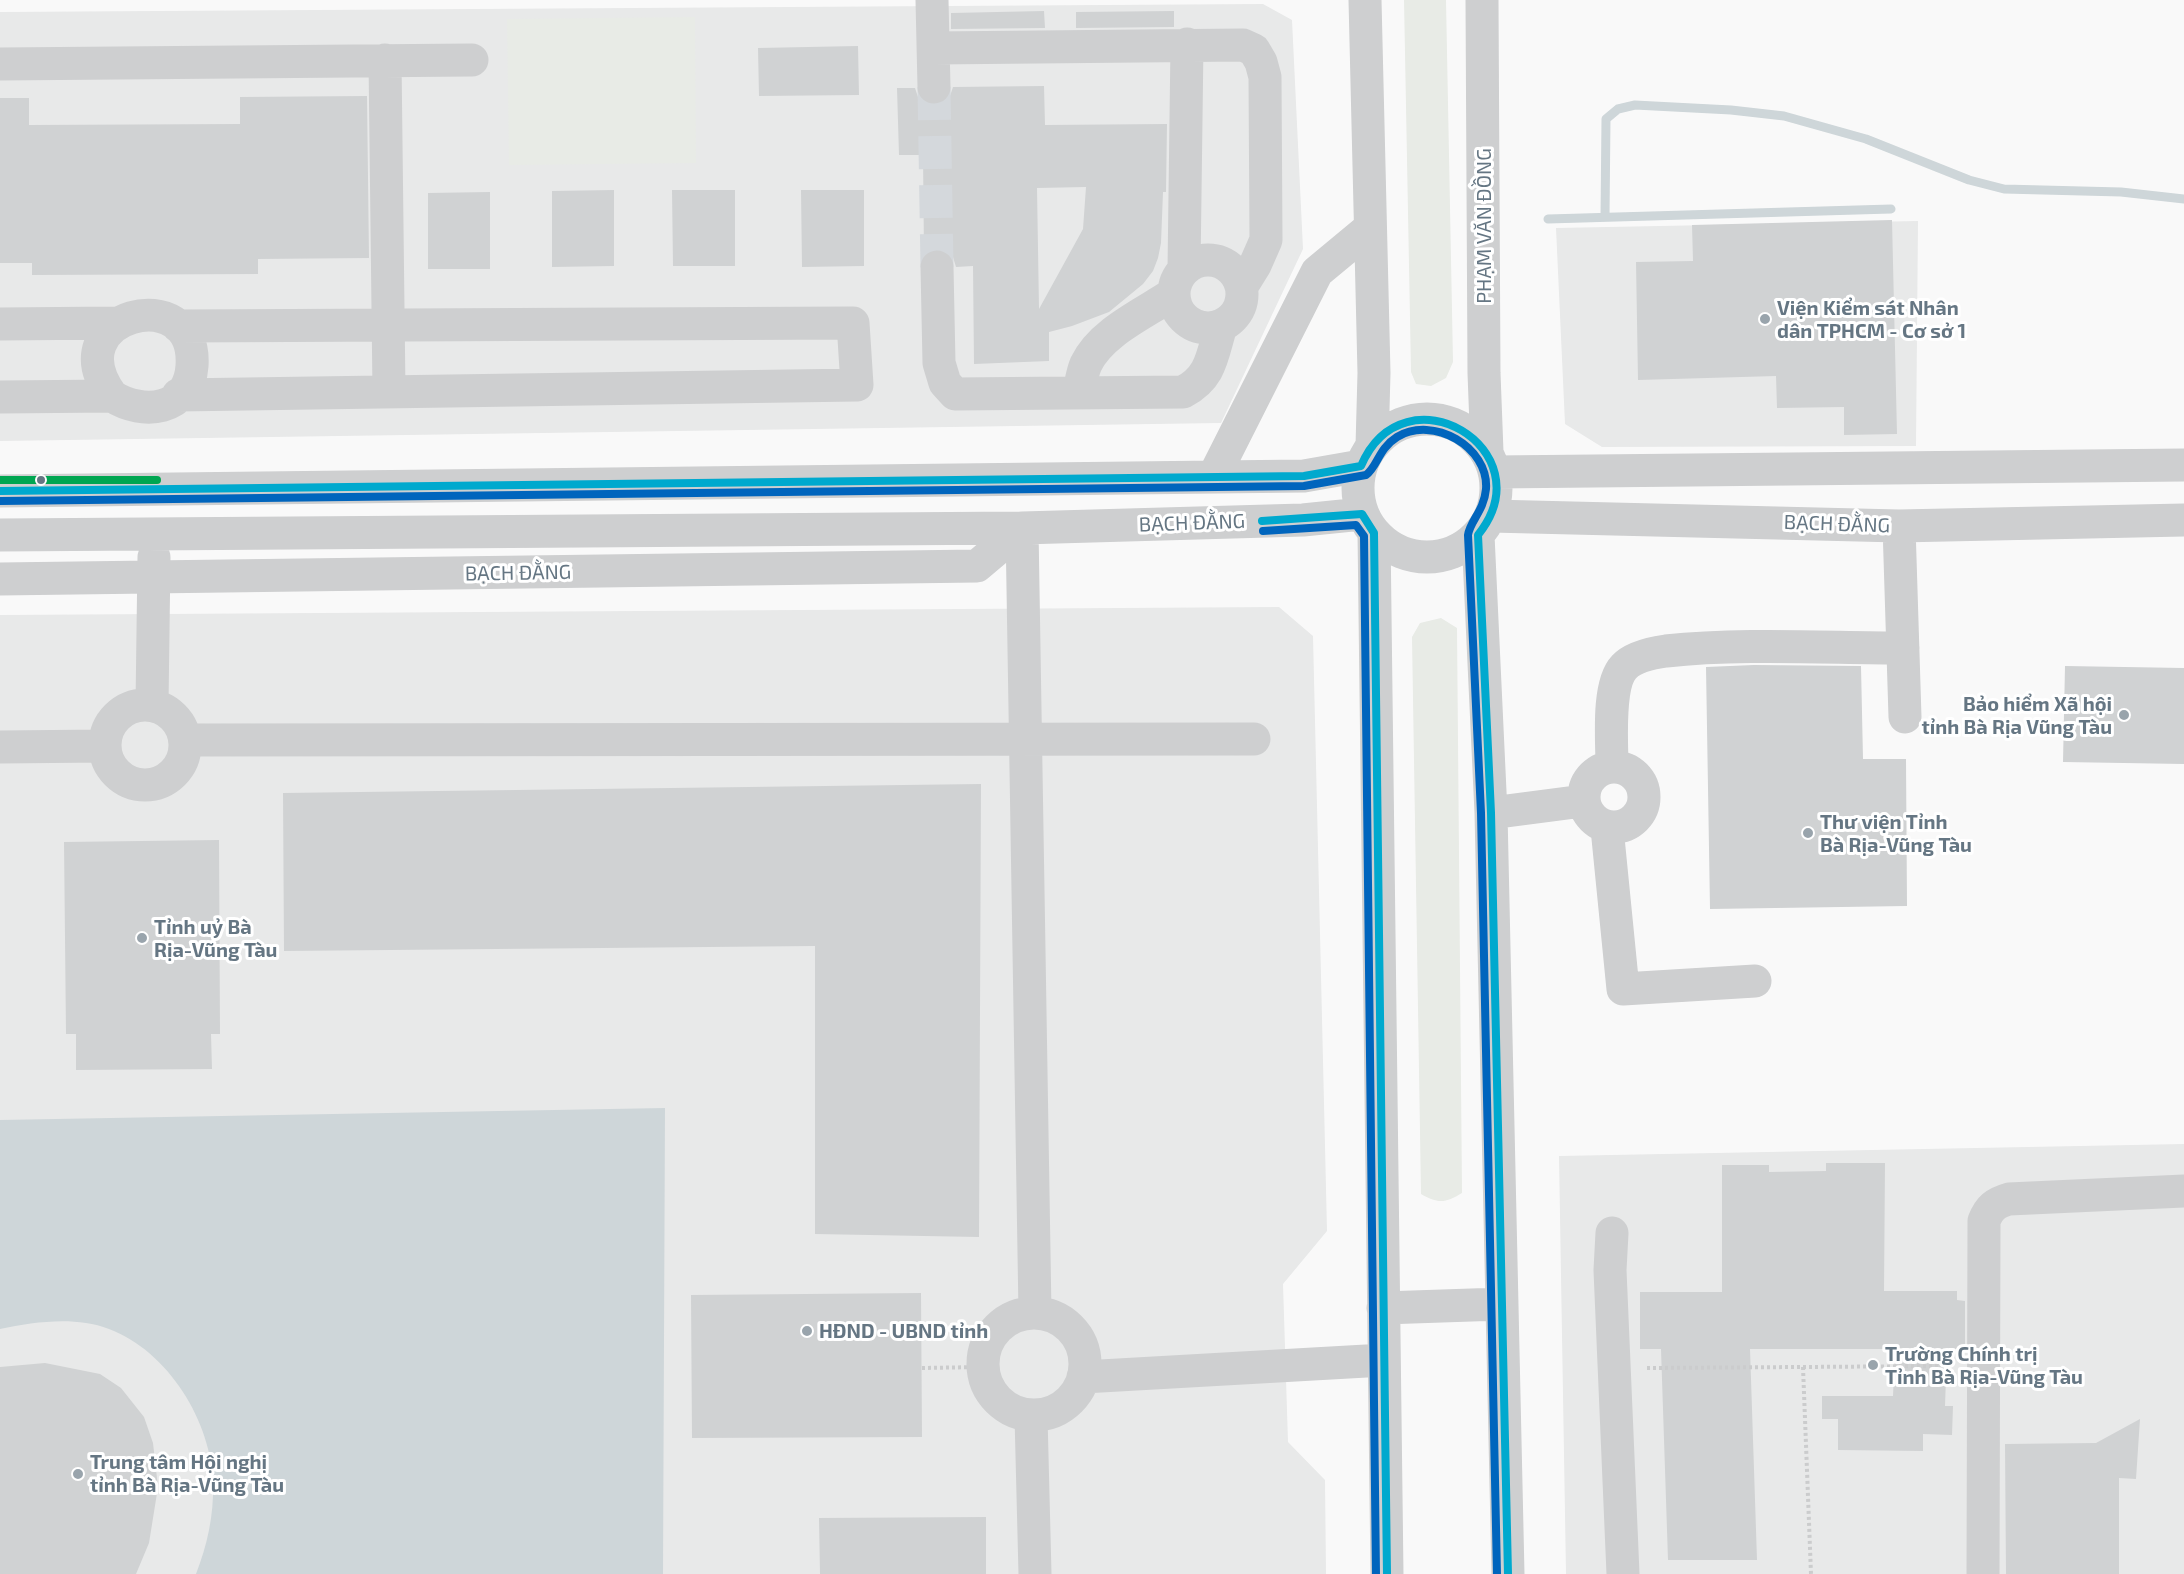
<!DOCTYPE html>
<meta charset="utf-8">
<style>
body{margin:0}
canvas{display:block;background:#f9f9f9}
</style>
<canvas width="2184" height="1574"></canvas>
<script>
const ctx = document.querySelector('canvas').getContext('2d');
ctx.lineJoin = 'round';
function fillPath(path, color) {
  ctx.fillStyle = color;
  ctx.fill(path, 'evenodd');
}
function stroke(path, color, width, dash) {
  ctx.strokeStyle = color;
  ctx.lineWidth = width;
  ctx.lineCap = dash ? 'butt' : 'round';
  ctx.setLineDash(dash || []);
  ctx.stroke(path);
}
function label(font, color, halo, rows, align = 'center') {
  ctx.font = font + ' "Exo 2",sans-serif';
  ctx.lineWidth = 6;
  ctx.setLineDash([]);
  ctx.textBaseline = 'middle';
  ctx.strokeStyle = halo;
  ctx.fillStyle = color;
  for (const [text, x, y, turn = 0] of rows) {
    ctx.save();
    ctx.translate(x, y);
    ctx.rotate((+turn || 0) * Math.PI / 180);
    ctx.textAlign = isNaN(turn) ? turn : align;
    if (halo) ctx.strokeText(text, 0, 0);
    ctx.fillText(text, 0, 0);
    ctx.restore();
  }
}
fillPath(new Path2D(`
 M1263,4l29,16 11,229 -82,174 -1221,18v-429z
 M1918,221l-2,225 -314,1 -37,-23 -9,-196z
 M1279,607l34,29 14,595 -44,53 5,158 37,38 1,94h-1326v-959z
 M2184,1144v430h-618l-7,-418z`), '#e8e9e9');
fillPath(new Path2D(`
 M1404,0h42l7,362 -7,16 -15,8 -15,-2 -5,-12z
 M695,17l1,146 -187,2 -2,-146z
 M1441,618l16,10 5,565c-16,10 -24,11 -41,1l-9,-557 8,-14z`), '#e8ebe6');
fillPath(new Path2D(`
 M665,1108l-2,466h-467c11,-28 18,-59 17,-90 -1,-62 -45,-133 -104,-155 -35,-13 -74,-7 -109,0v-209z`), '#ced6d9');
stroke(new Path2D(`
 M1605,216l1,-97 12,-10 17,-4 96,5 53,6 82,23 103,41 35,9 117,3 63,7
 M1548,219l343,-10`), '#ced6d9', 9);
fillPath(new Path2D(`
 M1044,11l1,17 -94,1v-16z
 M1174,11v16l-98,1v-16z
 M858,46l1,49 -100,1 -1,-48z
 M1044,86l1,39 122,-1 -1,68h-3l-2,51 -3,15 -5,13 -10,13 -34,28 -37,14 -23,6v29l-75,3 -1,-98 -17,1 -3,-10 -8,-7 -9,-2 -12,6 -1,-99h-24l-2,-67h18l3,9 7,6 10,3 8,-3 7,-7 3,-9zM1086,187l-3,42 -44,80 -2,-121z
 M367,96l2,162 -111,1v15l-226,1v-12h-32v-165h29v27l211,-1v-27z
 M614,190v76l-62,1v-76z
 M672,190h63v76h-62z
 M801,190h63v76l-62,1z
 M490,192v77h-62v-76z
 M1892,220l5,214 -53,1v-28l-67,1 -1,-32 -138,4 -2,-118 57,-1 -1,-36z
 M1754,665l107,1 2,93h43l1,147 -197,3 -4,-242z
 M2065,666l119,2v96l-121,-2z
 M981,784l-2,453 -164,-3v-288l-531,5 -1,-158z
 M219,840l1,194h-9l1,35 -136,1v-36h-10l-2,-192z
 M1826,1163h59l-1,128h73v9l8,1v48h-18l-2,57h8l-1,29 -29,-1v17l-85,-1v-31h-16v-23h71l2,-47h-145l7,211h-89l-7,-211h-21v-57h82v-127h47v7l57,-1z
 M921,1293l1,144 -230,1 -1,-143z
 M45,1363l55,11 21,14 23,29 9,26 5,44 -9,56 -13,31h-136v-207z
 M2140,1419l-4,60 -17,-1v96h-113l-1,-130 91,-1z
 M986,1517v57h-166l-1,-56z`), '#d0d2d3');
stroke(new Path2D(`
 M934,87l3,180`), '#d4d8dc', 33, [33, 16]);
stroke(new Path2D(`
 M1803,1367l8,207
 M922,1368l61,-1
 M1647,1368l304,-2`), '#cbcccd', 4, [3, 3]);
stroke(new Path2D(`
 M932,0l2,87
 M1365,0l9,373 -2,73
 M1482,0l2,373 3,79
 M934,48l309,-3 11,5 7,12 4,15 1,163 -11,25 -13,21
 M385,60l4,332
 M0,64l472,-4
 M1174 294a34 34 0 1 1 68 0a34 34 0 1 1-68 0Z
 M937,267l2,96 6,20 10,11 228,-2c29,-15 29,-37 38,-66
 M1184,269l3,-225
 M0,324l116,-1
 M178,326l675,-3 4,62 -679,10
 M1079,392c2,-9 3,-19 7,-28 15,-32 59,-51 87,-70
 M0,397l112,-1c31,20 77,15 80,-30 6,-88 -140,-51 -80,30
 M1358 488a69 69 0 1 1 138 0a69 69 0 1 1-138 0Z
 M1495,472l689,-7
 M1214,476l103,-204 53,-44
 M0,491l1304,-15 57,-10
 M1491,516l408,10 285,-6
 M1899,526l6,191
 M1022,528l13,785
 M1374,533l13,1041
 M0,535l1022,-7 281,-8 59,-6
 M1478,535l13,278 17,761
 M0,579l977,-13 45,-38
 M152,705l2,-148
 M105 745a40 40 0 1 1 80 0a40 40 0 1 1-80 0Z
 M185,740l1069,-1
 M0,747l104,-1
 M1612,766c0,-24 -5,-81 12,-99 9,-10 28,-14 42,-16 75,-8 161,-3 237,-3
 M1584 797a30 30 0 1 1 60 0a30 30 0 1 1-60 0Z
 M1491,813l92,-12
 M1607,828l16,161 132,-8
 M1612,1233l-2,37 13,304
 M1383,1308l118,-4
 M983 1364a51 51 0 1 1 102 0a51 51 0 1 1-102 0Z
 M1083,1377l301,-17
 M1031,1416l4,158
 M1983,1574l1,-353c5,-13 11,-18 25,-22l175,-8`), '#cecfd0', 33);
stroke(new Path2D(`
 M0,491l1304,-15 57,-10c43,-101 186,-17 117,69l13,278 17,761
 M1262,521l100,-7 12,19 13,1041`), '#00a9ce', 8);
stroke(new Path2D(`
 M0,501l1304,-15 62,-11c12,-9 12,-26 31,-38 36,-22 92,10 89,52 -2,22 -16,32 -18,46l13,278 16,761
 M1263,531l93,-6 8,11 12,1038`), '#0065bd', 8);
stroke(new Path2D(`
 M0,480h157`), '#00a651', 8);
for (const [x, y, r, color] of [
 [1765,319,6,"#99a4ac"],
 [41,480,5,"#657683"],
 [2124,715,6,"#99a4ac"],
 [1808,833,6,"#99a4ac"],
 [142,938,6,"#99a4ac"],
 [807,1331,6,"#99a4ac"],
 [1873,1365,6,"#99a4ac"],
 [78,1474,6,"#99a4ac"]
]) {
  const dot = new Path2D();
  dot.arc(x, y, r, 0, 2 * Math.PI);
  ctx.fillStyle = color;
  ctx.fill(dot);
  stroke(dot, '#fff', 2);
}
label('20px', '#657683', '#fff', [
 ["PHẠM VĂN ĐỒNG",1484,226,-90],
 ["BẠCH ĐẰNG",1192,523,-2],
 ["BẠCH ĐẰNG",1837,524,2],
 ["BẠCH ĐẰNG",518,573,-1]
]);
label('bold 20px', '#657683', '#fff', [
 ["Viện Kiểm sát Nhân",1777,308],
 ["dân TPHCM - Cơ sở 1",1777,331],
 ["Bảo hiểm Xã hội",2112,704,"right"],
 ["tỉnh Bà Rịa Vũng Tàu",2112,727,"right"],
 ["Thư viện Tỉnh",1820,822],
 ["Bà Rịa-Vũng Tàu",1820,845],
 ["Tỉnh uỷ Bà",154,927],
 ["Rịa-Vũng Tàu",154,950],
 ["HĐND - UBND tỉnh",819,1331],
 ["Trường Chính trị",1885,1354],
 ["Tỉnh Bà Rịa-Vũng Tàu",1885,1377],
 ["Trung tâm Hội nghị",90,1462],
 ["tỉnh Bà Rịa-Vũng Tàu",90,1485]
], 'left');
</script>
